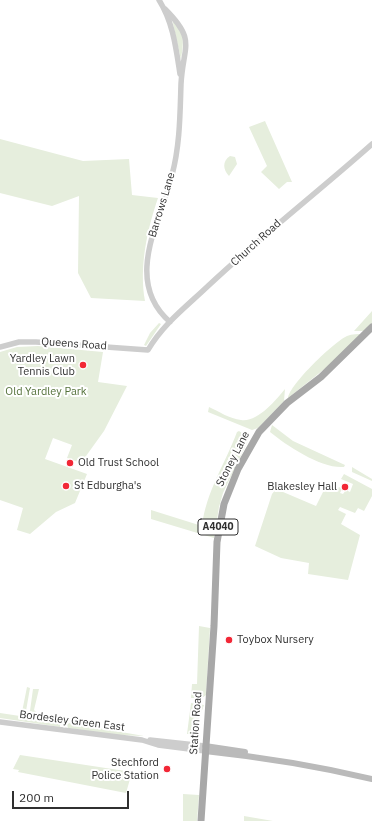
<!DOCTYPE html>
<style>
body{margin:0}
#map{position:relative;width:372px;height:821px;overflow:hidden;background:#fff;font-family:"IBM Plex Sans",sans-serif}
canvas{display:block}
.scale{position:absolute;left:12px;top:791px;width:117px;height:18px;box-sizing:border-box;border:2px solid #303030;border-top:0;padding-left:5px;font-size:12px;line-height:14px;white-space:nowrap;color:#303030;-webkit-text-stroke:3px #fff;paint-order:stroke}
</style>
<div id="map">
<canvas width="372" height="821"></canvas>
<div class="scale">200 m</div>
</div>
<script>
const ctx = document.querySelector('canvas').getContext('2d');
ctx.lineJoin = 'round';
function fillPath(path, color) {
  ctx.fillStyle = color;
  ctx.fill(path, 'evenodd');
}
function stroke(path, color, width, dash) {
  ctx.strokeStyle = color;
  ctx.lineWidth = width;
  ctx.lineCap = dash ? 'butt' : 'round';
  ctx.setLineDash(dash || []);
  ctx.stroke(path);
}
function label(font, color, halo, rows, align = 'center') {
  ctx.font = font + ' "IBM Plex Sans",sans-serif';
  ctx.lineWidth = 4;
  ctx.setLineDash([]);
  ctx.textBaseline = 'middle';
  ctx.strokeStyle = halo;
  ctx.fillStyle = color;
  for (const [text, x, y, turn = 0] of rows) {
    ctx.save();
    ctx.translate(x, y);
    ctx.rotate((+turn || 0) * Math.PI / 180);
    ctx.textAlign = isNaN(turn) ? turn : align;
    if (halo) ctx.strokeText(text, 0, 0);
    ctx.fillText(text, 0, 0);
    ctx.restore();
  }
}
fillPath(new Path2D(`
 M172,19c13,17 12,20 9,41z
 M265,121l27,61h-5l-8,7 -18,-17 6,-6 -18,-39z
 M0,139l83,22 46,-2 3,36 26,3c-11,32 -19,69 -13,103l-54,-3 -13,-25 1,-77 -27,10 -52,-13z
 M230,156l5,1 2,7 -8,12c-6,-6 -7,-15 1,-20z
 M372,311v12l-6,8h-12z
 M159,323l2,1 -15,22 -2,-1 6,-12z
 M363,334l-31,29 -44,35c2,-14 46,-56 59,-62 5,-2 11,-2 16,-2z
 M38,346l65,6 -5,30 29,4 -23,45 -23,32 -14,-5 5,-13 -19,-7 -8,21 42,15 -12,29 -19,9 -26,22 -13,-4 6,-22 -23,-8v-148l17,-5z
 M285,389l-1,12 -26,27 -6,2 -44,-18 1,-5c9,4 21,12 32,13 16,3 35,-20 44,-31z
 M272,425l21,16 52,24 -1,2c-22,2 -57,-21 -74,-35z
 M239,431l6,4 3,6 -25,52 -4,14 -5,31 -63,-19v-9l51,16c4,-34 23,-62 35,-94z
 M352,467l20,12v2l-20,-9z
 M344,474l28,15v7l-8,15 -6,-3 -3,5 -15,-6 -2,3 8,4 -5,10 19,11 -12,45 -40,-6 1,-11 -28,-5 -26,-12 17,-52 4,-5 40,17 11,-22 10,6 2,-3 3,2 -2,4 3,1 3,-4 4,2 3,-8 -12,-5z
 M199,626l11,2 -4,67 -4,3h-11l1,-14h5z
 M27,687l3,1 -4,23 -4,1z
 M33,689h6l-5,21 3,3 -7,-2z
 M191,703l13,2 -11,29h-6z
 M0,713l60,9v5l-60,-9z
 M70,723l74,13 -30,-1 -46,-7 -1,-4z
 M20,755l112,17 -6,21 -108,-21 1,-2 -6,-1z
 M183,794l16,1 -2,26h-14z
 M244,816l29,5h-29z`), '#e6eedd');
stroke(new Path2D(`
 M159,0c14,22 17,48 21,74
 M165,9c32,32 18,36 16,75 -1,30 -1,61 -9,91 -12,47 -49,106 -2,147
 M0,347l19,-5h17l112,8c15,-26 39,-44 60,-64 53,-50 110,-94 164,-142
 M0,722l142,18 16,5 47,6
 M150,740l55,6`), '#cdcdcd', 5.5);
stroke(new Path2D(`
 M205,746l40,6
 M205,751c56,6 112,15 167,28`), '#bababa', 6);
stroke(new Path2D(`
 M201,821l13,-195 3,-84 7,-38 14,-35 21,-37 28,-29 34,-26 51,-50`), '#a8a8a8', 7);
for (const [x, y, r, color] of [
 [83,365,4,"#f22736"],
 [70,463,4,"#f22736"],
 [66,486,4,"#f22736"],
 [345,487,4,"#f22736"],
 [229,640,4,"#f22736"],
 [167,769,4,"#f22736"]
]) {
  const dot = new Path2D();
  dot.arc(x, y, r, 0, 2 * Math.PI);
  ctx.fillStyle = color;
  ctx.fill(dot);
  stroke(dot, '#fff', 1.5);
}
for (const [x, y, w] of [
 [218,527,40]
]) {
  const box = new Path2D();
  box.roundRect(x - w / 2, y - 8, w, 16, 3);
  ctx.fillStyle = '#fff';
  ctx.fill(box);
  stroke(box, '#303030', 1);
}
label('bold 10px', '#303030', null, [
 ["A4040",218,527]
]);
label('11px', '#303030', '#fff', [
 ["Barrows Lane",162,205,-73],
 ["Church Road",256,243,-42],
 ["Queens Road",74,344,4],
 ["Stoney Lane",233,459,-63],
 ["Bordesley Green East",72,721,7],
 ["Station Road",196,723,-86]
]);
label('11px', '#303030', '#fff', [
 ["Yardley Lawn",75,359],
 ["Tennis Club",75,372],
 ["Old Trust School",78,463,"left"],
 ["St Edburgha's",74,486,"left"],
 ["Blakesley Hall",337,487],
 ["Toybox Nursery",237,640,"left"],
 ["Stechford",159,763],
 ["Police Station",159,776]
], 'right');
label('11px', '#537039', '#fff', [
 ["Old Yardley Park",46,392]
]);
</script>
